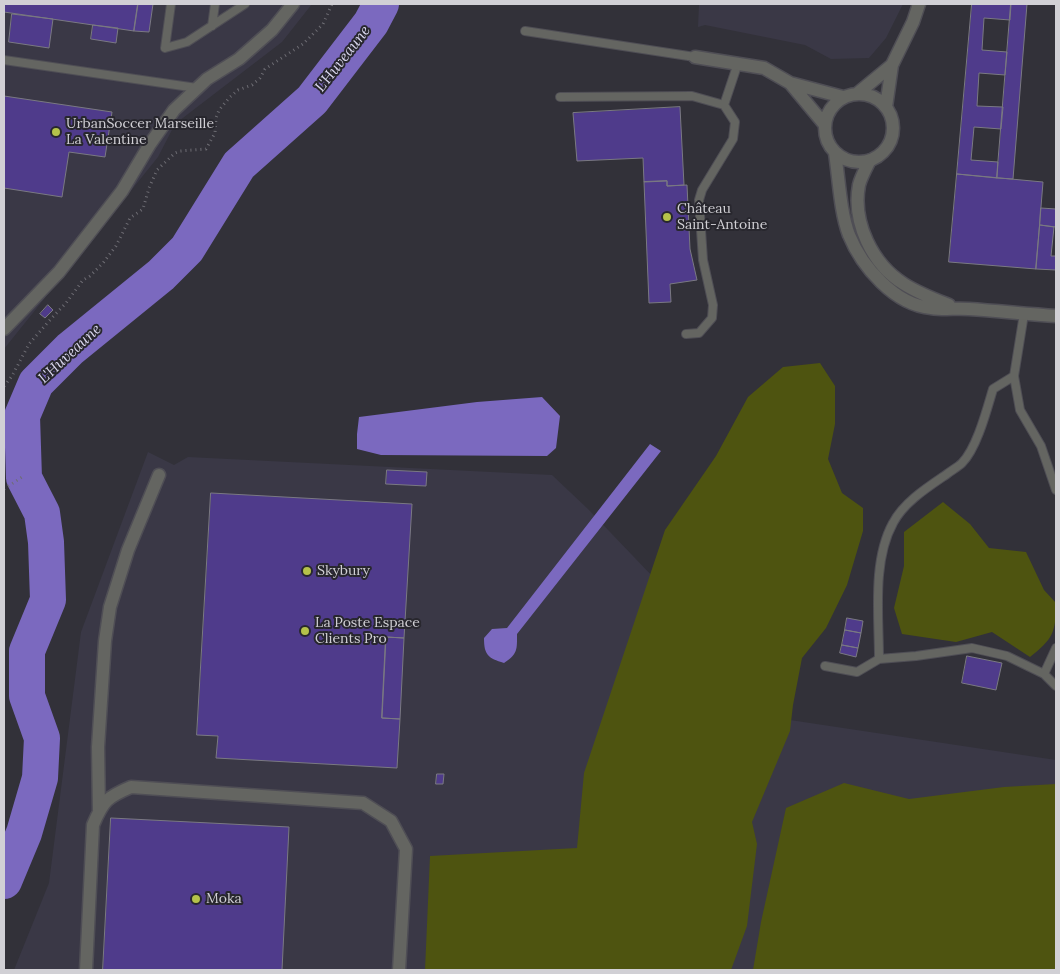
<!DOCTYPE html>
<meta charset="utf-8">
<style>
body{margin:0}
#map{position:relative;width:1060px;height:974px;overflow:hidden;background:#323139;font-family:Lora,serif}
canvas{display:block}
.frame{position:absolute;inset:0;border:5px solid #d1d0d5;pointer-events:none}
</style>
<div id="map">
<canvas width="1060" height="974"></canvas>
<div class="frame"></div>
</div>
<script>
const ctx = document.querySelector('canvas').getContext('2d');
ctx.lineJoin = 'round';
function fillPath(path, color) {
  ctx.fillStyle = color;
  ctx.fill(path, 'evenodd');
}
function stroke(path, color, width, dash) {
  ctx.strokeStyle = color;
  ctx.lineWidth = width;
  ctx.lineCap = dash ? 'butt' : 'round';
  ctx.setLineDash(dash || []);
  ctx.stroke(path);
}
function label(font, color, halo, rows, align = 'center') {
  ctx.font = font + ' Lora,serif';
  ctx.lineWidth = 4;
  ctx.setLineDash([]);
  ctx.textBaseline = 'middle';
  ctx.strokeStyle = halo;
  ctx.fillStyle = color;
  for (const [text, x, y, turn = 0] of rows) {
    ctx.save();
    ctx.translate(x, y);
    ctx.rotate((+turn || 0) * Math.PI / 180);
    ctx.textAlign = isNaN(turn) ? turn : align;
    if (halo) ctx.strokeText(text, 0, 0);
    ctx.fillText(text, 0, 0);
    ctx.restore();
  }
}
fillPath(new Path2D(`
 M4,4h308l-30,38 -107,82 -17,33 -154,192z
 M699,4h204l-17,34 -17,20 -38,1 -26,-14 -100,-20 -7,2z
 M148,452l26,13 14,-8 364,18 36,34 202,211 266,40v210h-1042l35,-87 32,-251z`), '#3a3846');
fillPath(new Path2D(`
 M820,363l15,23v38l-7,35 14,34 21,15v23l-16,54 -21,43 -24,30 -9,47 -3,26 -38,91 5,22 -10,82 -16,44h-306l5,-114 147,-8 7,-75 81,-243 51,-74 32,-59 35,-30z
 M943,502l27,22 19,24 37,4 18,38 12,13c0,29 -3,36 -26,54l-38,-25 -36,10 -54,-8 -8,-26 10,-42v-34z
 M844,783l65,16 95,-12 52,-3v186h-303l8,-48 25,-114z`), '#4e5410');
fillPath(new Path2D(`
 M542,397l18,19 -4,32 -9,8 -166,-1 -24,-6v-15l2,-17 118,-15z
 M650,444l11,7 -144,183c0,15 1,20 -13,29 -16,-5 -20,-8 -20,-25l8,-9 15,-1z`), '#7b69bf');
stroke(new Path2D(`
 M4,881l20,-48 16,-55 2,-40 -15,-42v-45l21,-51 -2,-58 -4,-29 -18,-35 -2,-62 14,-33 34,-34 91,-74 26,-26 52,-84 73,-65 59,-77 10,-19`), '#7b69bf', 36);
const building = new Path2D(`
 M4,4h134l-4,27 -130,-19z
 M138,4h15l-4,28 -15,-1z
 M972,4h39l-1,16 -26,-2 -2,32 25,2 -2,23 -26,-2 -2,33 26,1 -2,22 -27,-2 -3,33 27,2 -1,16 -40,-4z
 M1011,4h16l-14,175 -16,-1z
 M12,14l41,5 -4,29 -40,-6z
 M93,25l25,3 -2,15 -25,-4z
 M4,96l108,16 -7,45 -36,-5 -7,45 -58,-9z
 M680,107l4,78 -17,1v-5l-23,1 -1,-24 -66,3 -4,-48z
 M957,174l86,8 -7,87 -87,-7z
 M667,181v5l20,-1 3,64 7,31 -27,4 1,18 -22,1 -5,-121z
 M1041,208l15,1v18l-16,-2z
 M1040,225l14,2 -3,29h5v14l-20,-1z
 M48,305l5,5 -8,8 -5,-4z
 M387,470l40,2 -1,14 -40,-2z
 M211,493l201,11 -8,134 -18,-1 -4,81 18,1 -3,49 -181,-10 2,-22 -21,-1z
 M847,618l16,3 -2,12 -16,-3z
 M845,630l16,3 -3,15 -16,-3z
 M386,637l18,1 -4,81 -18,-1z
 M842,645l16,3 -2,9 -16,-4z
 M967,656l35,7 -6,27 -34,-7z
 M437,774h7l-1,10h-7z
 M111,818l178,9 -7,143h-179z`);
fillPath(building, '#4f3b8b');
stroke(building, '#7a7982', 1);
const lane = new Path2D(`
 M171,4l-6,44 22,-6 58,-38
 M212,26l3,-22
 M525,31l170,26
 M4,60l193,28
 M560,97l132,-1 32,9
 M1024,314l-10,62 6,34 21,36 15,44
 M686,334l13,-1 13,-15 1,-13 -10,-45 -4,-60 3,-10 31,-51 2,-17 -11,-17 14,-42
 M879,659c0,-43 -7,-98 14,-136 11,-21 35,-36 54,-49 5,-4 11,-7 15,-11 15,-15 25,-54 31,-74l21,-13
 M825,666l32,6 22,-13 37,-3 56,-8 35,8 37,18 12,12
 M1044,674l12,-26`);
const street = new Path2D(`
 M695,57l69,11 26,15 53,14
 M790,83l35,42
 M858,93l34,-28
 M825 128a34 34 0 1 1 68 0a34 34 0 1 1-68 0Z
 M886,107l6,-42 21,-43 6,-18
 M835,153c4,26 5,58 14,82 13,32 46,70 82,73 13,2 25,0 38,1 29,2 58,5 87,7
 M870,160c-4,8 -9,17 -11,25 -7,37 13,79 45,99 14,9 30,15 45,21
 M4,329l55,-57 63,-81 28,-47 24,-34 33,-31 32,-20 33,-29 21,-26
 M99,810l-1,-63 7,-106 5,-34 18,-57 31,-75
 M86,970l7,-145c10,-24 14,-28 38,-38l232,16 28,18 15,28 -7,121`);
stroke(lane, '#4f4e55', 10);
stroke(street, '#4f4e55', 15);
stroke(new Path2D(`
 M4,386l8,-10 17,-32 20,-23 17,-18 17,-23 7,-4 13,-13 13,-17 14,-28 13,-9 6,-21 8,-18 18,-17 5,-2 26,-2 9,-16 1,-15 3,-8 11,-13 8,-7 14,-5 8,-7 5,-9 38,-25 20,-20 9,-20
 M4,489l18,-12`), '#6e6d74', 3, [1, 4]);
stroke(lane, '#646561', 8);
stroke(street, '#646561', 12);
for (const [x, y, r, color] of [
 [56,132,5,"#b5c24a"],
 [667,217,5,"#b5c24a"],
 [307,571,5,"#b5c24a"],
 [305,631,5,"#b5c24a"],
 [196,899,5,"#b5c24a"]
]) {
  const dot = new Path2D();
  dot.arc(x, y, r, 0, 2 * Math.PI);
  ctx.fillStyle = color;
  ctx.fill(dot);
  stroke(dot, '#28272e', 2);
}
label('14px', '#d1d0d5', '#28272e', [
 ["UrbanSoccer Marseille",66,124],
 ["La Valentine",66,140],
 ["Château",677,209],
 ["Saint-Antoine",677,225],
 ["Skybury",317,571],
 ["La Poste Espace",315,623],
 ["Clients Pro",315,639],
 ["Moka",206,899]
], 'left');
label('italic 15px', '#d9d6ed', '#28272e', [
 ["L'Huveaune",343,59,-52],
 ["L'Huveaune",70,354,-43]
]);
</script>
